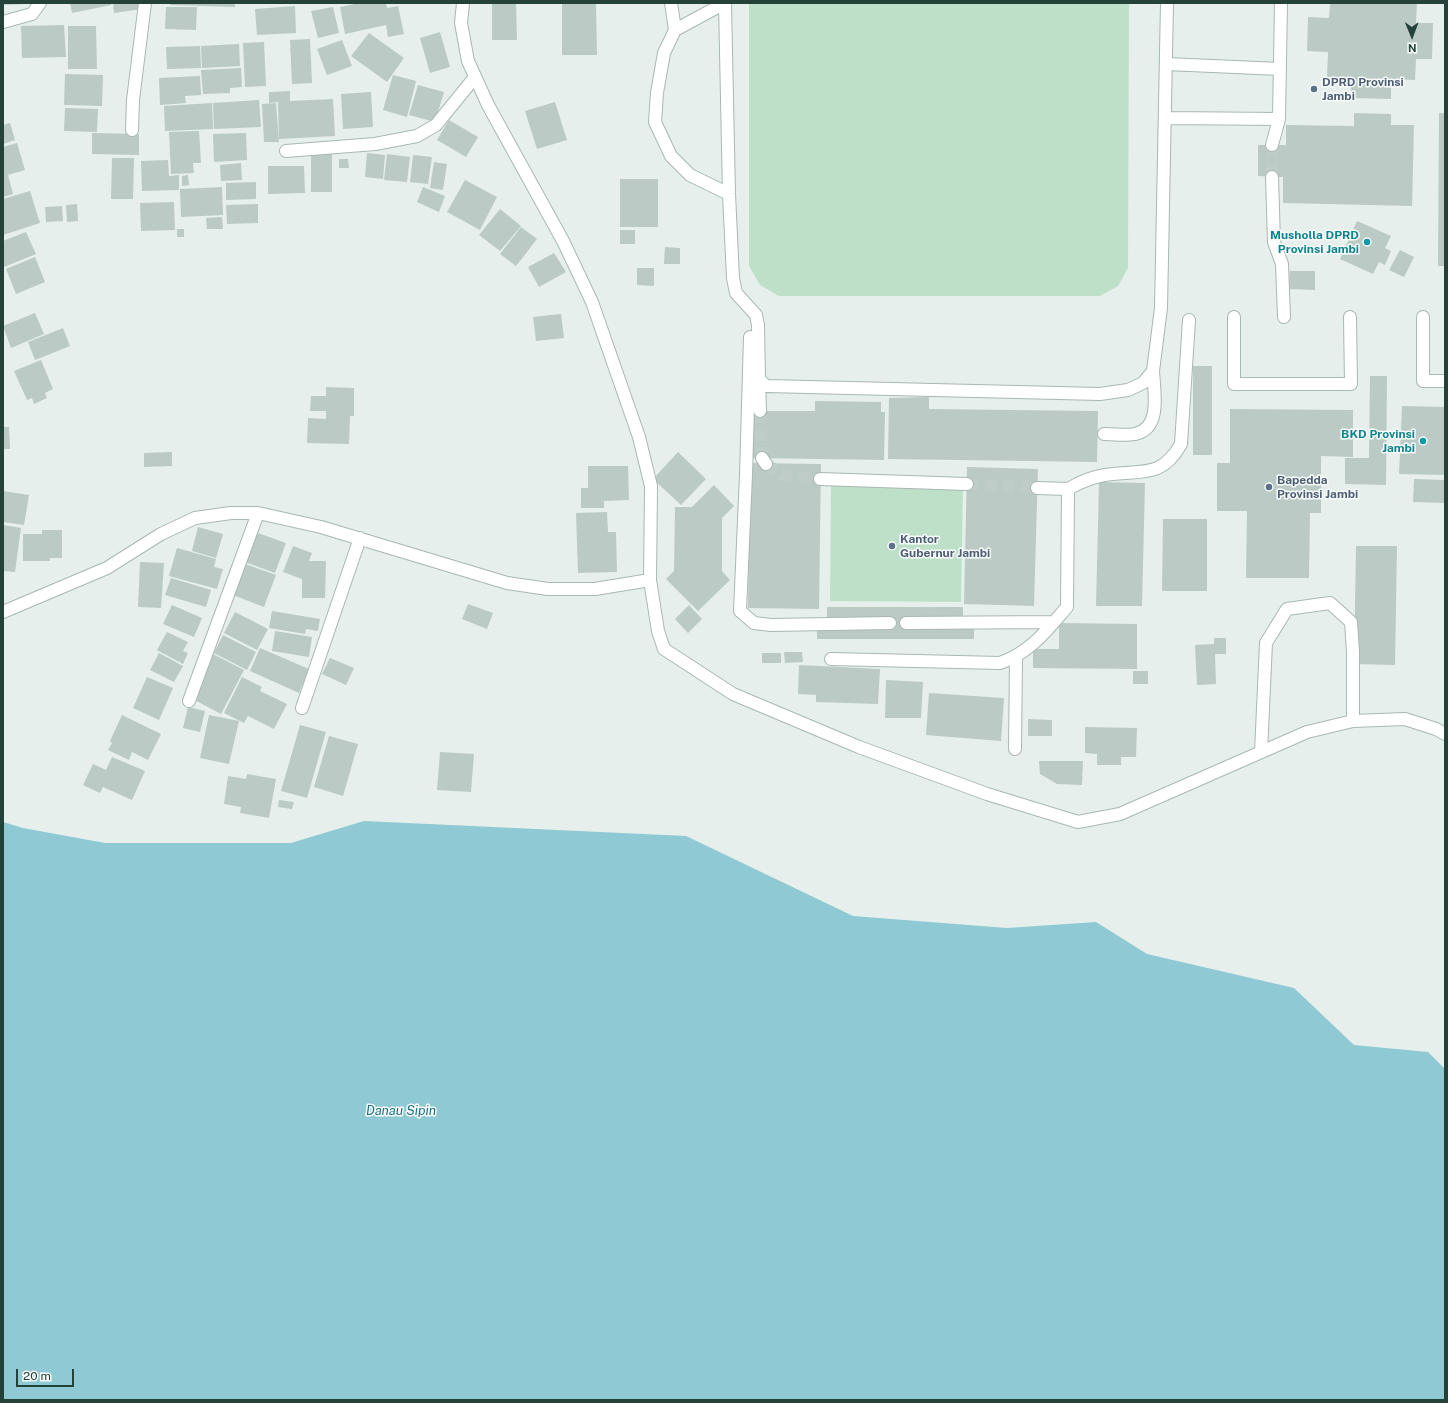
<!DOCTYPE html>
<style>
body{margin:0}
#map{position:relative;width:1448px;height:1403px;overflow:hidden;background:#e6efeb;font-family:"Public Sans",sans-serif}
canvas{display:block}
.frame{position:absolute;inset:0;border:4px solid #24423a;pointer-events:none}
.north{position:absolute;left:1392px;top:16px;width:40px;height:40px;-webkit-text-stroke:3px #f7fbf9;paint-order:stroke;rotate:179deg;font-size:11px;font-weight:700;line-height:16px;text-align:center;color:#24423a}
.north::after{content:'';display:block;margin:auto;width:14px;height:18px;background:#24423a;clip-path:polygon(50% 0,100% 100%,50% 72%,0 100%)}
.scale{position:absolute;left:16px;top:1369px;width:58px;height:18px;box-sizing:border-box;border:2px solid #24423a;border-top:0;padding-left:5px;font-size:12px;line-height:14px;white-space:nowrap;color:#24423a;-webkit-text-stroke:3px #f7fbf9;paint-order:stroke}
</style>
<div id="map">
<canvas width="1448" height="1403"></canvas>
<div class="frame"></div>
<div class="north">N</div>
<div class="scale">20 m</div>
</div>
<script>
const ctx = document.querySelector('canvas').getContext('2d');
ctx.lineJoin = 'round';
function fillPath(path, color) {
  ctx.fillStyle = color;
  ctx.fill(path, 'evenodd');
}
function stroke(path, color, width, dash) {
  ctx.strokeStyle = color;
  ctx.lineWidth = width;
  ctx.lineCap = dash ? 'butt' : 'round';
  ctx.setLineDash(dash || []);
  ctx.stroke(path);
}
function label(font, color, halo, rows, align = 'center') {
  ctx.font = font + ' "Public Sans",sans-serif';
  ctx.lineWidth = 3;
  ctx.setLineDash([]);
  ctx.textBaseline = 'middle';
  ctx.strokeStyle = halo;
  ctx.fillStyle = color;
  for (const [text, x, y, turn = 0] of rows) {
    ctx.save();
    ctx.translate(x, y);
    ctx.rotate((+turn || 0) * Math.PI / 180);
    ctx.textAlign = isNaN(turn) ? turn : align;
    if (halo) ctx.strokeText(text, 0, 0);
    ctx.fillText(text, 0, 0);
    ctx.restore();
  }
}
fillPath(new Path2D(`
 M749,3h380l-1,265 -10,18 -18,10h-321l-19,-11 -11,-19z
 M831,482l132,2 -2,118 -131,-1z`), '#bfe0c8');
fillPath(new Path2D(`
 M364,821l322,15 167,80 154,12 89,-6 51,32 147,34 60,57 74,7 17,17v331h-1442v-578l20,6 82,15h186z`), '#8ec9d4');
fillPath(new Path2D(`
 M3,3h24v1l-24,1z
 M70,3h41v2l-39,8z
 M113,3h28l1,6 -28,4z
 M170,3h65v4l-65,-2z
 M360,3h26l1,5 11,-2 6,28 -16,3 -2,-12 -41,9 -5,-27z
 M492,3h24l1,37h-25z
 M562,3h34l1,52h-35z
 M1330,3h87l-1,20h17l-1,36h-16l-1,21 -24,-1v20l-40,-1v-20l-24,-1 1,-25 -21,-1 1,-34 21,1z
 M295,6l1,27 -39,2 -2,-26z
 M166,7h31l-1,23 -31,-1z
 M333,7l6,26 -21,5 -7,-27z
 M64,25l2,32 -44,1 -1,-32z
 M68,26h28l1,43h-29z
 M440,32l10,35 -20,6 -10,-35z
 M369,33l35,25 -17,24 -36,-26z
 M310,39l2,44 -20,1 -2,-44z
 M342,40l10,26 -25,9 -10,-26z
 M264,42l2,44 -21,1 -2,-44z
 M239,44l1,22 -38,2 -1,-22z
 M200,46l1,22 -34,1 -1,-22z
 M241,68l1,19 -12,1v5l-27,1 -2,-24z
 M65,74l38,1 -1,31 -38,-1z
 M393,75l23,6 -9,36 -24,-7z
 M200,76l1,19 -16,1 1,7 -26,2 -1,-27z
 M418,85l26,7 -9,30 -26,-7z
 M290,91v10l43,-2 2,37 -56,3 -1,-37 -9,1v-11z
 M371,92l2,35 -30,2 -2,-35z
 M259,100l2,27 -47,2 -1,-26z
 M555,102l12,38 -30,9 -12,-38z
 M212,103l1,26 -48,2 -1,-25z
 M276,103l3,39h-15l-2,-38z
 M65,108l33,1 -1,23 -33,-1z
 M1354,113l37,1v11h23l-2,81 -129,-3v-26l-25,-1v-31h28v-20l68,1z
 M1439,113h6v153h-7z
 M449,120l29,17 -12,20 -29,-17z
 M10,123l5,17 -12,4v-19z
 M199,131l2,32h-8l1,10 -23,1 -2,-42z
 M92,133l47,1v21l-47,-1z
 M246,133l1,27 -33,2 -1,-28z
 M17,143l8,27 -17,5 5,19 -10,3v-50z
 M311,153h21v39h-21z
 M367,153l18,2 -2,24 -18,-2z
 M387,154l23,3 -3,25 -23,-2z
 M413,155l19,2 -4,27 -18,-2z
 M112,158h22l-1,41h-22z
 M339,159h9l1,9h-10z
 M168,160l1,16 10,-1v15l-37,1 -1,-30z
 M434,162l13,2 -4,26 -13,-2z
 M241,163l1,17 -21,1 -1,-16z
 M268,166h36l1,27 -37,1z
 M188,175l1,10 -7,1v-10z
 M620,179h38v48h-38z
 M465,180l32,17 -17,33 -33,-18z
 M256,182v17l-30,1v-17z
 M222,187l1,28 -42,2 -1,-28z
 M423,187l22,9 -6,16 -22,-10z
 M30,191l10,32 -37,12v-36z
 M174,202l1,28 -34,1 -1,-28z
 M77,204l1,17 -11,1 -1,-17z
 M258,204v19l-31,1 -1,-19z
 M62,206l1,15 -17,1 -1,-15z
 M500,209l21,17 -21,25 -21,-16z
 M222,217l1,12h-16l-1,-11z
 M1357,221l34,15 -6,12 6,3 -6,14 -6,-3 -6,12 -33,-15z
 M521,227l16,12 -21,27 -16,-12z
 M177,229h7v8h-7z
 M620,230h15v14h-15z
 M26,232l10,22 -32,13 -1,-26z
 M665,247l15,1v16h-16z
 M1400,250l14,7 -10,20 -15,-7z
 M554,253l12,19 -27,15 -11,-20z
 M35,257l10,25 -29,12 -10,-25z
 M637,268h17v18l-17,-1z
 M1290,271h25v19l-26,-1z
 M35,313l9,21 -33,14 -8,-22z
 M561,314l3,24 -28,3 -3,-24z
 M63,328l7,18 -35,14 -7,-18z
 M41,360l12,29 -8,4 2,5 -13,6 -2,-6 -5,2 -13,-29z
 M1193,366h19v89h-19z
 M1370,376h17l-1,109 -41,-1v-26h24z
 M326,387l28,1v28h-4l-1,28 -42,-1 1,-25 18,1v-8h-16l1,-15h15z
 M929,397v12l169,2 -1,51 -209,-3 1,-61z
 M815,401l66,1v10h4l-1,48 -131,-2 -1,-47h63z
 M1402,406l43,1v68l-46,-1z
 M1230,409l123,1v47l-32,-1v57h-11l-1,65h-63l1,-67h-30v-48h13z
 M3,427h6l1,22h-7z
 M172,452v14l-28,1v-14z
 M678,452l28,27 -25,26 -28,-26z
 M750,463l71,1 -2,145 -71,-1z
 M588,466h40l1,34 -25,1v7h-23v-20h7z
 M967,467l71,2 -4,137 -70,-2z
 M1414,479l31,1v23l-32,-1z
 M1099,482l46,1 -3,123h-46z
 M714,485l20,21 -12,12v53l8,9 -32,31 -32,-32 8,-8 1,-64h17z
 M3,491l26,4 -5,30 -21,-3z
 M607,512l1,20h8l1,40 -39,1 -2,-60z
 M1163,519h44v72h-45z
 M3,525l18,3 -6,44 -12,-1z
 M198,527l25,7 -7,24 -24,-7z
 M42,530h20v28h-12v3h-27v-27h19z
 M255,532l31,11 -11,30 -30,-11z
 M293,546l19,7 -3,8h17l-1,37h-23v-19l-19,-7z
 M1356,546h41l-2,119 -41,-1z
 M177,548l39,11 -2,8 9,2 -6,20 -48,-13z
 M140,562l24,1 -3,45 -23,-1z
 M245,564l31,11 -12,32 -31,-12z
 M171,578l40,12 -5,17 -41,-12z
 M468,604l25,9 -6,16 -25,-10z
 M172,605l30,13 -8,19 -31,-13z
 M689,605l13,14 -14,14 -13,-14z
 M827,607h136v13l11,5v14h-157v-13l10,-7z
 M272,611l48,8 -2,12 -12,-2 -1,5 -36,-6z
 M235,612l33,17 -11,21 -33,-17z
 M1059,623l78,1v45l-104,-1v-19h26z
 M275,631l37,6 -3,20 -37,-6z
 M167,632l21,10 -5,9 5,2 -5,11 -26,-14z
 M223,635l33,17 -9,18 -33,-17z
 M1214,638h12v16h-11l1,30 -19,1 -2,-40 19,-1z
 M260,648l49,21 -10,24 -49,-22z
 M784,652h18l1,10 -18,1z
 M159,653l24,13 -9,16 -24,-12z
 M762,653h19v10h-19z
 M213,654l31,16 -23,44 -30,-16z
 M330,658l24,10 -8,17 -24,-11z
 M799,665l81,4 -2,35 -62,-2v-7l-18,-1z
 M1133,671h15v13h-15z
 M147,677l26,11 -14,32 -26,-12z
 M242,677l20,10 -2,4 27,13 -13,25 -26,-13 -4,7 -20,-10z
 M886,680l37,2 -2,36h-36z
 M929,693l75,5 -3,43 -75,-6z
 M188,707l17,4 -5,21 -17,-4z
 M122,715l39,19 -13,26 -16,-8 -3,8 -21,-10 4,-7 -2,-2z
 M209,715l30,6 -10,43 -29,-6z
 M1028,719l24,1v16h-24z
 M300,725l26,7 -19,66 -26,-7z
 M1085,727l52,1 -1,29h-15v8h-24v-11l-12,-1z
 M329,736l29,8 -15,52 -29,-9z
 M440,752l34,2 -3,38 -34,-2z
 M112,757l33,14 -13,29 -29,-13 -3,6 -17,-8 10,-21 13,6z
 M1039,761h44l-1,24 -25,-1 -17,-10z
 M247,774l29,5 -7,39 -29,-5 1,-6 -17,-3 4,-28 18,3z
 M279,800l15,2 -2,7 -14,-2z`), '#bbcac4');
stroke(new Path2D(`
 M1272,145v32
 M760,411l2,47
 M766,464l16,11 38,4
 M967,484l70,4`), '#bfccc8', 12, [12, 6]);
const minor = new Path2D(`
 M463,3l-2,20 7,38 20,44 75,136 29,61 47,135 12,49 -1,94 8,51 6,18 69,45 126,53 128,47 91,28 42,-8 187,-82 46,-11 52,-2 31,10 9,5
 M671,3l4,27
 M725,3l4,191 4,84 3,15 20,22 2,10 1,54 7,7 334,8 28,-4 15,-7 10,-12 8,-63 6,-305
 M725,3l-50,27 -11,23 -7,40 -2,29 16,34 19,19 39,19
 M3,22l29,-8 8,-11
 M1167,64l113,5
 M1166,118l113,1
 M132,130l1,-30 12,-97
 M1272,145l7,-26 2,-116
 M286,151l89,-7 42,-8 19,-11 39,-48
 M1272,177l2,65 8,22 2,53
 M1234,317v67h117l-1,-67
 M1423,317v64h22
 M750,337l-4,138 -6,136 14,12 17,2 119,-2
 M759,379l1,32
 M1104,434c10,0 22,2 31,0 27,-5 19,-43 18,-63
 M762,458l4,6
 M820,479l147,5
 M1037,488l31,1
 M3,612l104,-44 54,-34 34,-16 36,-5h27l63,14 186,56 41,6h47l55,-9
 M906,623l147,-1
 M831,659l169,4c30,-10 47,-33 67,-56l1,-118c12,-7 23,-12 37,-14 35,-6 56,5 76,-31l8,-124
 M189,701l69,-188
 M302,708l58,-170
 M1015,749l1,-91
 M1261,752l5,-109 21,-34 43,-6 21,19 2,30v69`);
stroke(minor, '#a8b8b2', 14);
stroke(minor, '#fff', 12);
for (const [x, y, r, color] of [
 [1314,89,4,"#5c6f8a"],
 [1367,242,4,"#0f9aa8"],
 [1423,441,4,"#0f9aa8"],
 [1269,487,4,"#5c6f8a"],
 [892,546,4,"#5c6f8a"]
]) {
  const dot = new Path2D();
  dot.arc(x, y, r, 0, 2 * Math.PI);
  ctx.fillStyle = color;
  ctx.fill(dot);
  stroke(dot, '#f7fbf9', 1.5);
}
label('bold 12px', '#4e5e75', '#f7fbf9', [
 ["DPRD Provinsi",1322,82],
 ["Jambi",1322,96],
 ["Bapedda",1277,480],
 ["Provinsi Jambi",1277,494],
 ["Kantor",900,539],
 ["Gubernur Jambi",900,553]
], 'left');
label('bold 12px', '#0d838f', '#f7fbf9', [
 ["Musholla DPRD",1359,235],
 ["Provinsi Jambi",1359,249],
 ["BKD Provinsi",1415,434],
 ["Jambi",1415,448]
], 'right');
label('italic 13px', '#1c6f80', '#f7fbf9', [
 ["Danau Sipin",401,1111]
]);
</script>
